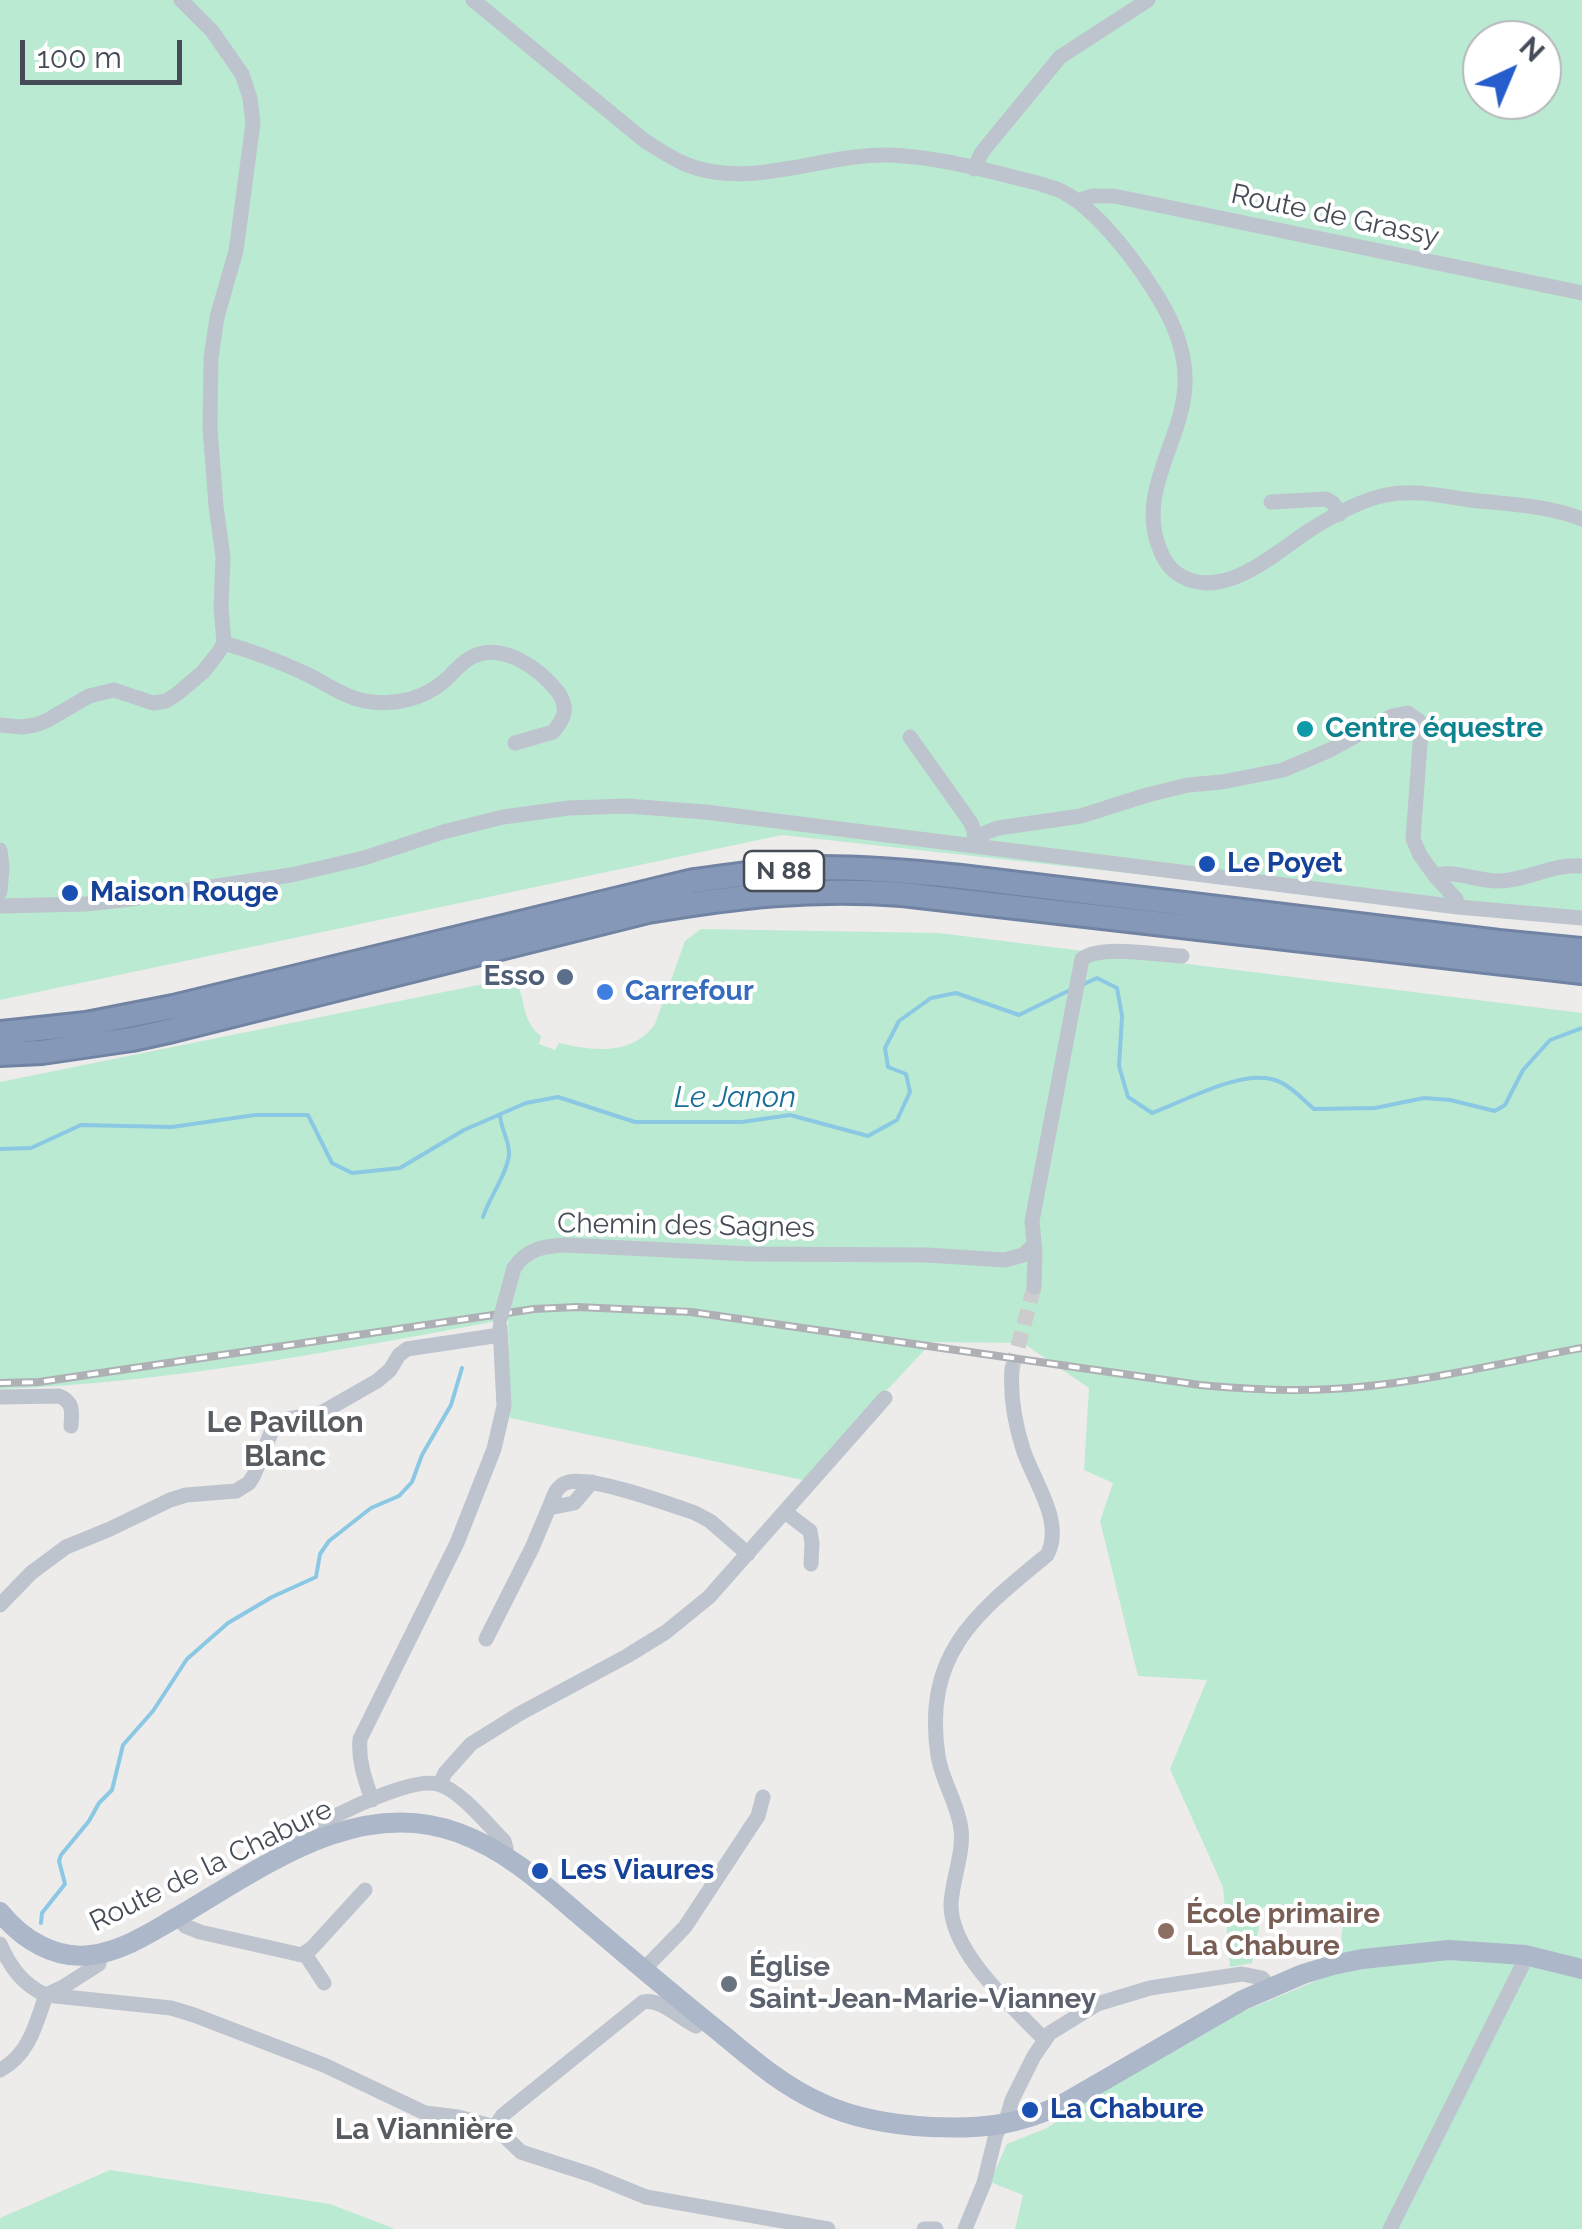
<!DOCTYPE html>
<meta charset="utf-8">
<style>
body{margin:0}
#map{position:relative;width:1582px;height:2229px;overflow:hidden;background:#eeebeb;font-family:Raleway,sans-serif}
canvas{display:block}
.north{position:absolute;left:1462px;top:20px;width:100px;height:100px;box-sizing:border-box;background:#fff;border:2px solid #b5b7bc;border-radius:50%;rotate:44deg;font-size:28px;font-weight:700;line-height:40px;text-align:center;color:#454c57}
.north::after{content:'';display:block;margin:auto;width:35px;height:45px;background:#265dcc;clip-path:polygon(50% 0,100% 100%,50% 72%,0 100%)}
.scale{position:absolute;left:20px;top:40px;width:162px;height:45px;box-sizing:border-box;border:5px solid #454c57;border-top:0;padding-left:12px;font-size:30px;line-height:35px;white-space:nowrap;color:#454c57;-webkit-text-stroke:8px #fff;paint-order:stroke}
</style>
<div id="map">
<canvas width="1582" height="2229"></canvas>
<div class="north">N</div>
<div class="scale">100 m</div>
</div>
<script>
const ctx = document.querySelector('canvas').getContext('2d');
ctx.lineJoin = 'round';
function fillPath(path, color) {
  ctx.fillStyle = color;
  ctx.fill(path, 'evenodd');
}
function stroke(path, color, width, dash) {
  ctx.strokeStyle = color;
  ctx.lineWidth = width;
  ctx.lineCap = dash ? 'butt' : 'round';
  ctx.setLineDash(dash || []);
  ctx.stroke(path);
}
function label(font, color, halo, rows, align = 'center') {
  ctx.font = font + ' Raleway,sans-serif';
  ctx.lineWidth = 8;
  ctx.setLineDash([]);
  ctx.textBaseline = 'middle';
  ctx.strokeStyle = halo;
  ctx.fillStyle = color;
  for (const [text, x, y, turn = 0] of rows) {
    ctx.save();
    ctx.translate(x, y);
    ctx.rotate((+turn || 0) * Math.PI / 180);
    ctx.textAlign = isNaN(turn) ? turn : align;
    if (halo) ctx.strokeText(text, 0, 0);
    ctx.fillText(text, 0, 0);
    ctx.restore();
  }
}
fillPath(new Path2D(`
 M0,0h1582v923l-800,-88 -782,165zM1482,40h60v60h-60z
 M701,929l238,4 643,80v1216h-567l8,-34 -33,-13 17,-38 40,-16 46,-31 144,-83 100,-42 7,-55 -81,-10 -11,56 -22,4 -7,-80 -53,-118 37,-89 -69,-4 -38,-155 13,-38 -29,-13 5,-82 -66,-45 -91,-1 -129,138 -293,-62 -2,-99c-167,31 -339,64 -508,70v-307l508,-103 6,1c14,18 5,39 27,56l-2,8 16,6 4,-7c34,8 73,13 96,-19l30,-83z
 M110,2170l220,34 65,25h-395v-11z`), '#bbead2');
stroke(new Path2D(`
 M1084,984l13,-6 20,10 5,28 -3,50 9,31 24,16c33,-12 89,-44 123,-33 15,5 27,19 39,29l61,-1 49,-10 26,2 45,11 10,-6 18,-35 27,-30 32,-12
 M0,1149l31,-1 50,-23 91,2 83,-12h53l24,48 20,10 48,-5 64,-38 62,-27 32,-6 77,25h107l48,-7 78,21 29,-16 13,-28 -4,-18 -18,-7 -3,-19 14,-27 32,-23 25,-5 63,22 51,-25
 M483,1217c6,-19 24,-43 26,-62 1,-15 -9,-26 -9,-41
 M41,1923l1,-10 23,-29 -6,-23 2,-6 28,-34 10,-18 13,-13 11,-45 30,-34 34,-52 41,-36 44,-26 44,-20 4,-23 9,-13 42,-33 28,-12 13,-14 10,-27 29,-50 11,-37`), '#8bc8e3', 4);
stroke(new Path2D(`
 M1012,1369l22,-82`), '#cccbcd', 15, [15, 8]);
const highway = new Path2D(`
 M0,1033l86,-9 87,-17 516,-125c43,-6 87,-13 131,-14 47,0 94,4 141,9l538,65 83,8
 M0,1054l42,-2 90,-13 41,-9 475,-119c90,-15 163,-24 254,-17l680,78`);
stroke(highway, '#7183a3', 28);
stroke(new Path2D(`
 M473,0l172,141c13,8 26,17 40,23 65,27 138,-11 205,-9 51,2 102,17 151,29 7,3 15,4 22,8 39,20 98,99 113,141 6,16 10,34 9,52 -2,54 -48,107 -26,162 4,12 11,23 22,29 44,25 95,-24 129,-46 22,-14 51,-30 76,-35 27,-6 57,1 84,5 37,4 76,5 112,19
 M974,169l8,-17 78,-95 88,-57
 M1077,201l15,-5h22l468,97
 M1271,502l55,-3 7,4 7,11
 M224,643c27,8 52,17 78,29 23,10 44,28 70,30 25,3 52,-4 71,-20 10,-8 18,-20 29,-25 30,-16 68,12 86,35 11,16 7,26 -5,40l-38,11
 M0,725l22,2 13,-2 11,-4 43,-25 25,-6 39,13 13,-2 11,-7 26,-22 15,-19 6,-10 -3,-36 2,-50 -7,-51 -6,-78 1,-70 6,-41 19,-66 17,-128 -3,-25 -8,-24 -30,-43 -31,-31
 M910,737l61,86 3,8 1,15
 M976,840l11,-8 11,-4 83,-12 66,-21 41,-10 34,-3 61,-12 47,-20 62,-34 16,-3 11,8 2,10 -8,108 7,16 15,21c17,-7 42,5 62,5 30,0 56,-18 85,-15
 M0,850l2,18 -2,24
 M1435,876l21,23 2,8
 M0,906l86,-2 37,-4 168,-25 73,-17 79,-26 60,-15 66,-9 58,-2 78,6 753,95 124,11
 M514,1268c13,-19 29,-22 51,-23l185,9 177,1 78,5 18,-5 11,-10
 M1034,1287l1,-34 -3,-32 50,-262c19,-15 75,-4 100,-3
 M1012,1369c-2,27 3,55 11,80 10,32 42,73 24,106 -72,59 -124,99 -109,201 4,25 20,48 23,73 3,24 -9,51 -10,75 -1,48 62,103 93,135
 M0,1397l59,-1c15,6 13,16 12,30
 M549,1508l25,-5 18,-21
 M785,1512l25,19 2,12 -1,21
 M0,1605l31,-32 35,-26 44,-18 60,-29 16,-5 50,-4 13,-8 5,-8 20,-50 9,-5 38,-7 56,-32 13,-11 9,-15 8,-6 93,-14
 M486,1639l46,-91 24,-57c5,-5 5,-7 13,-9 23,-6 100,22 126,31l15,8 38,33
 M440,1784l5,-11 26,-29 48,-30 108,-58 39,-24 43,-35 176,-199
 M372,1800c-7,-21 -14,-39 -12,-61l97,-196 37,-94 10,-43 -4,-79
 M278,1855l-1,-3 2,-4c28,-20 127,-72 159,-64 22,6 50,41 66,57l2,7 -3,6
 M179,1916l6,10 15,6 102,23 10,-7 53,-58
 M0,1944c10,23 23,41 46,51l125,13 23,7 130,50 101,48 33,4 37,10 26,25 71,23 54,22 182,32
 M305,1954l19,29
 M644,1969l41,-42 73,-111 5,-19
 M46,1995l17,-8 36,-23 1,-10
 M0,2070c29,-15 36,-46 46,-75
 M495,2127l8,-12 140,-113c18,-4 36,16 53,24l7,-6
 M924,2229h12
 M965,2229l19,-46 12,-49 11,-17 5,-17 22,-44 16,-23 47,-29 53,-16 92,-14 20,4 8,10
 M1390,2229l132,-263 3,-11`), '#bdc4cd', 15);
stroke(new Path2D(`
 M0,1912c22,27 55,48 91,43 31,-4 57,-21 83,-36 85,-49 182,-125 285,-86 46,17 81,48 118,80 48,41 96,82 145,121 31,26 61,52 99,69 34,16 72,22 110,24 51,2 85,-1 132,-23l180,-104 60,-26 30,-9 29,-6 87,-9 76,5 57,14`), '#acb7c9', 20);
stroke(highway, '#8698b7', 22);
const rail = new Path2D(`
 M0,1383l39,-1 495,-73 42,-2 115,5 509,73c44,4 87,7 131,4 84,-4 168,-26 251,-41`);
stroke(rail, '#aeb0b5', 8);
stroke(rail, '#fff', 4, [11]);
stroke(new Path2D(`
 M500,1319l14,-51`), '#bdc4cd', 15);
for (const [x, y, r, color] of [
 [1305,729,10,"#0f9aa8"],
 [1207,864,10,"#1a4fb4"],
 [70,893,10,"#1a4fb4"],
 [565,977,10,"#5c6f8a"],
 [605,992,10,"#3f7fe0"],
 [540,1871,10,"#1a4fb4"],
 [1166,1931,10,"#8d6e63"],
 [729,1984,10,"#6b7280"],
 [1030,2110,10,"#1a4fb4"]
]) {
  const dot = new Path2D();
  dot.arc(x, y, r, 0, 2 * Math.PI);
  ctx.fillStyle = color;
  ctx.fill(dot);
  stroke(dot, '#fff', 4);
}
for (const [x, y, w] of [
 [784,871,80]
]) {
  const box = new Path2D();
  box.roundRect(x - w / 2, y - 20, w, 40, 8);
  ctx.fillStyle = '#fff';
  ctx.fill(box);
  stroke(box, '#454c57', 2.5);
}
label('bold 25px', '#454c57', null, [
 ["N 88",784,871]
]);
label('28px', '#454c57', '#fff', [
 ["Route de Grassy",1335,216,12],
 ["Chemin des Sagnes",686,1226,1],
 ["Route de la Chabure",211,1866,-26]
]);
label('bold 28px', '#0d838f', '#fff', [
 ["Centre équestre",1325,729]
], 'left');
label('bold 28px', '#164399', '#fff', [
 ["Le Poyet",1227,864],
 ["Maison Rouge",90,893],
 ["Les Viaures",560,1871],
 ["La Chabure",1050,2110]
], 'left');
label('bold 28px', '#4e5e75', '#fff', [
 ["Esso",545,977]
], 'right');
label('bold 28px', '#366cbe', '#fff', [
 ["Carrefour",625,992]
], 'left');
label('bold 28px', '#785e54', '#fff', [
 ["École primaire",1186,1915],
 ["La Chabure",1186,1947]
], 'left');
label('bold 28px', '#5b616d', '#fff', [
 ["Église",749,1968],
 ["Saint-Jean-Marie-Vianney",749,2000]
], 'left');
label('italic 30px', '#176f98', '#fff', [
 ["Le Janon",735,1098]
]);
label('bold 30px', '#585b5f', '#fff', [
 ["Le Pavillon",285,1423],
 ["Blanc",285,1457],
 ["La Viannière",424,2130]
]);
</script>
